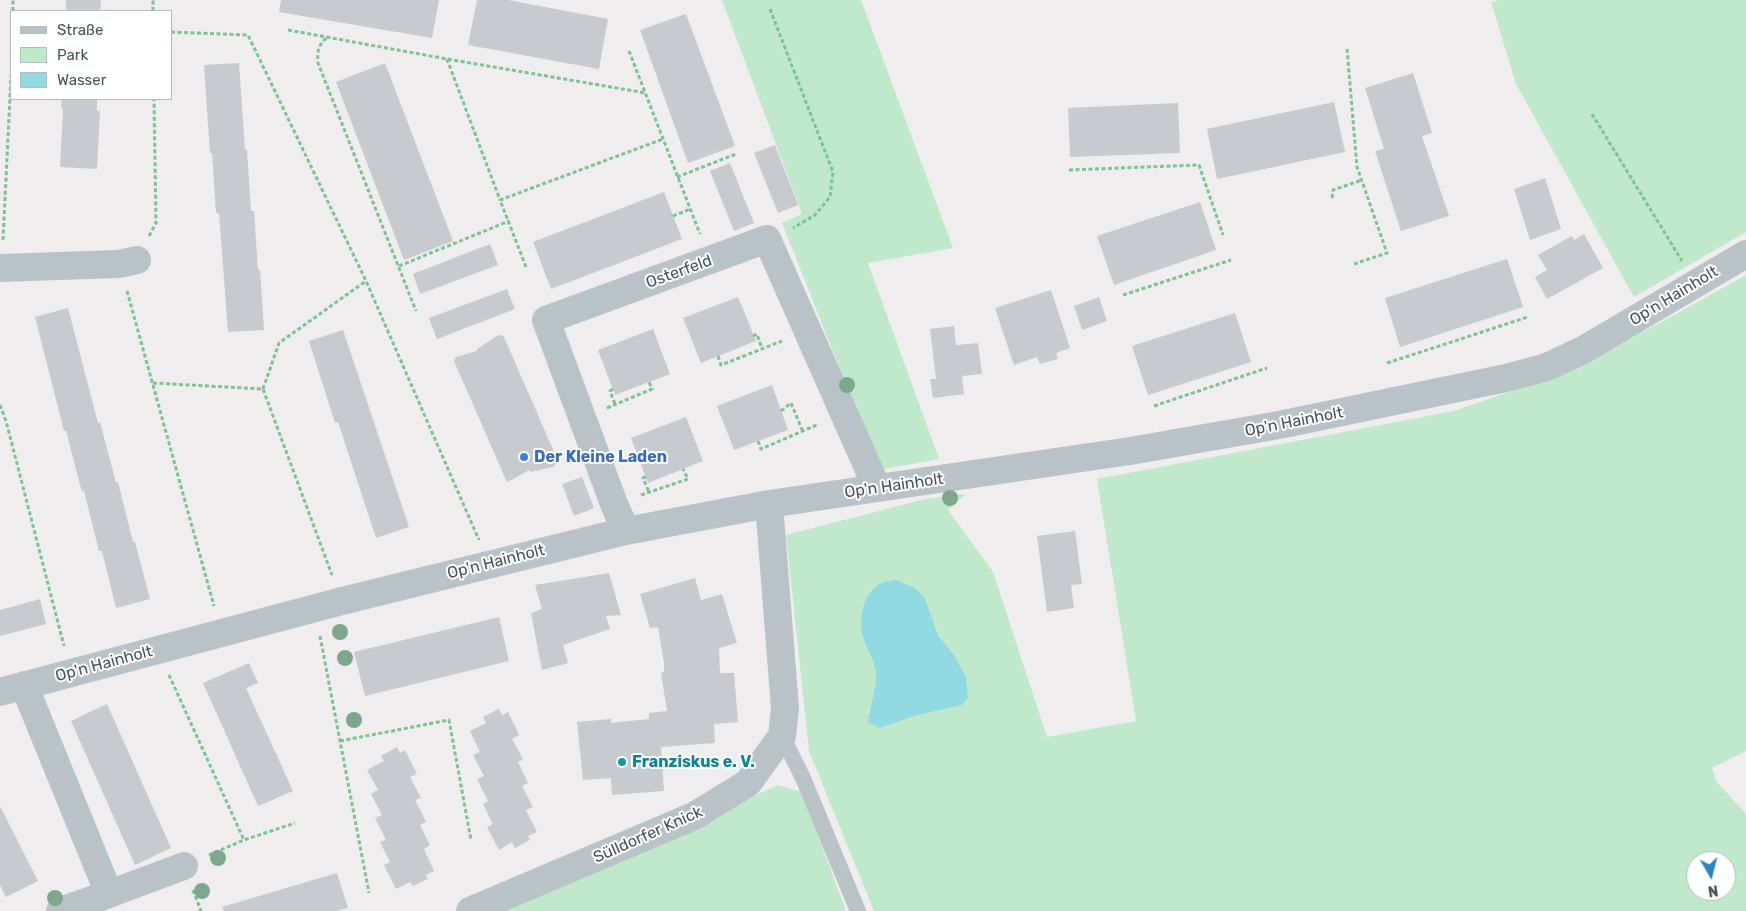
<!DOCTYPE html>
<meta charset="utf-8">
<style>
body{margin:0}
#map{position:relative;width:1746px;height:911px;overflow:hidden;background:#efeded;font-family:Rubik,sans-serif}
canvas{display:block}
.legend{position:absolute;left:10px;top:10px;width:162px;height:90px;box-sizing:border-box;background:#fff;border:1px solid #b5babc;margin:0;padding:6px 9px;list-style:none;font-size:15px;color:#475257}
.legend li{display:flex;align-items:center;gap:10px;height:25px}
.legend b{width:25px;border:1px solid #b5babc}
.north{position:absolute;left:1686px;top:851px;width:50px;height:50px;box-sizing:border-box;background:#fff;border:1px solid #b5babc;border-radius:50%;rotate:172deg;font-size:14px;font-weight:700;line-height:20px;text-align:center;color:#475257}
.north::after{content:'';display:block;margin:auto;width:18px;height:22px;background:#2d85c8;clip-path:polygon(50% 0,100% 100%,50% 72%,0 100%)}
</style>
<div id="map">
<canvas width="1746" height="911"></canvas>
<ul class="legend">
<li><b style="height:6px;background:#b9c3c7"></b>Straße</li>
<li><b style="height:14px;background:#bfe9ca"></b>Park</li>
<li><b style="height:14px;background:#91dae1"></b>Wasser</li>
</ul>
<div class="north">N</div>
</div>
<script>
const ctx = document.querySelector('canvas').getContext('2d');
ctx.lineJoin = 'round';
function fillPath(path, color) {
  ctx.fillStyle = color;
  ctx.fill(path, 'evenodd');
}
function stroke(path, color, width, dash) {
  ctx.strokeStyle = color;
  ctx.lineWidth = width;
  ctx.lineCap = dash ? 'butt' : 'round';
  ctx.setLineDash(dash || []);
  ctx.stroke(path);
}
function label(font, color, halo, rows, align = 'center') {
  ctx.font = font + ' Rubik,sans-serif';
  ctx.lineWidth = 4;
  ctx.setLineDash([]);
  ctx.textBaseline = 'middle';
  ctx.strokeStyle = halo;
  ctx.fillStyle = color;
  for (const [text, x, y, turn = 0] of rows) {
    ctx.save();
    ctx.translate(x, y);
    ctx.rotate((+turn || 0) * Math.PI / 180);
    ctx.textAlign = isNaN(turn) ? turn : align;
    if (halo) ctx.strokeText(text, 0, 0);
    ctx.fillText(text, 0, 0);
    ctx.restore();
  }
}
fillPath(new Path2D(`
 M722,0h139l92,248 -85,15 71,196 -59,11 -98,-247 20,-9z
 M1501,0h245v232l-112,65 -118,-213 -25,-82z
 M1746,275v476l-34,17 4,13 30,33v97h-872l-65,-160 -23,-216 139,-36 41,-5 -18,16 45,62 54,165 89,-16 -39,-242 357,-68 101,-35 105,-53zM925,598l13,37 16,20 8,50 -44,10 -40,13 -10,-15 7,-23 1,-13 -1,-13 -12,-26 -1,-28zM1696,861h30v30h-30z
 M778,785l24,7 44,119h-343z`), '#bfe9ca');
fillPath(new Path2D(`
 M896,580l19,8 10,10 13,37 16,20 12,22 2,21 -6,7 -44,10 -39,13 -11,-6c1,-15 8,-30 8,-46 0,-14 -8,-23 -12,-36 -7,-20 -1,-50 20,-58 4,-1 8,-1 12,-2z`), '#91dae1');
fillPath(new Path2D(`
 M66,0h35l-1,11h-34z
 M281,0h158l-7,38 -153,-26z
 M477,0h31l100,19 -9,50 -131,-24z
 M686,14l49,132 -47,17 -48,-133z
 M239,63l6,87h2l4,61h3l4,59h2l4,60 -36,2 -9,-119h-3l-4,-60h-2l-6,-88z
 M385,63l68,178 -49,19 -68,-178z
 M1413,73l19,60 -10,3 27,80 -48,15 -26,-80 9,-2 -19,-61z
 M62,99h35v12h3l-3,58 -37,-2 3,-58 -2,-1z
 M1334,102l11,50 -128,27 -10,-50z
 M1178,103l2,50 -110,4 -2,-49z
 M775,145l23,60 -20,8 -24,-60z
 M730,163l24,60 -20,8 -24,-60z
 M1545,178l16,51 -31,11 -16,-51z
 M664,192l18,47 -131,50 -18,-47z
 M1200,202l16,48 -102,35 -17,-49z
 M1584,234l19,34 -56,31 -12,-22 12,-7 -9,-15 34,-19 2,4z
 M490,244l8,21 -78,29 -7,-20z
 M1507,259l16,48 -123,40 -15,-49z
 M507,289l8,20 -78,30 -8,-21z
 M1051,290l19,58 -14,5 2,6 -18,5 -3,-7 -23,8 -19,-57z
 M738,297l18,44 -55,22 -18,-45z
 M1099,297l8,24 -25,9 -8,-24z
 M68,308l30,115 2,-1 16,61 2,-1 15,60h2l15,57 -34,9 -14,-57h-3l-15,-60 -2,1 -16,-61h-2l-29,-114z
 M1235,313l16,49 -103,33 -16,-49z
 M954,326l2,19 22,-2 4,31 -20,2 2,18 -31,4 -3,-19h6l-6,-50z
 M653,329l17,45 -55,21 -17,-45z
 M343,330l66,197 -33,11 -38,-116 -3,1 -26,-82z
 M501,335l3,2 54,124 -5,6 -22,5 -2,-2 -21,12 -2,-2 -52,-119 2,-4 21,-6v-2l20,-13z
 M772,385l16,45 -54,20 -17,-44z
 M686,417l17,44 -55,22 -17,-45z
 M582,477l12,31 -20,8 -12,-32z
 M1075,531l7,53 -11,1 3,23 -27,4 -10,-76z
 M609,573l12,42 -15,1 4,13 -47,16 5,18 -26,7 -11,-57 11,-4 -7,-24z
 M695,578l6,22 21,-6 15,49 -18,5 1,25h14l4,49 -24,2 1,19 -54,4 3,44 -52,4 -1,-17 -28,2 -6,-58 34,-3v4l38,-4v-6l18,-2 -6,-38 3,-1v-9l-6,-36 -8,1 -10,-34z
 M40,599l6,25 -46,12v-26z
 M499,617l10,44 -144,35 -11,-44z
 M249,663l9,20 -12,5 47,103 -35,15 -55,-123z
 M107,704l64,144 -36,17 -64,-144z
 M499,709l3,6 6,-3 11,23 -7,4 11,20 -5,3 10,21 -6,3 11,21 -7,3 11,22 -9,4 2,4 -15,8 -3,-6 -13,8 -12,-23 6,-3 -10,-20 5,-3 -11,-22 7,-3 -11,-21 7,-3 -10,-21 16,-8 -3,-6z
 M397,747l3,6 5,-3 12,24 -7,3 11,21 -6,2 11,22 -6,3 10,20 -6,4 10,22 -8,4 2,4 -15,7 -3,-4 -14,7 -12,-24 6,-3 -10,-20 6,-2 -11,-22 7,-3 -11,-21 7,-4 -11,-20 17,-9 -3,-5z
 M0,806l38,75 -32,16 -6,-12z
 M337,873l11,35 -12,3h-112l-2,-4z`), '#c7cacf');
stroke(new Path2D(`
 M770,9l63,163 -3,25 -15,18 -22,13
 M13,11v-11
 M153,11v-11
 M288,30l159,29 199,34
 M171,32l77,3 118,246 113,259
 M326,38c-8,8 -9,14 -8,25l98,248
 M1347,49l10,118 30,86 -33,11
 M629,51l71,183
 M447,59l53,141
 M1592,114l90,147
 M1069,170l130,-5 24,70
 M677,177l59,-23
 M1332,198l1,-8 29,-10
 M673,216l17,-7
 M149,236l7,-13 -2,-124
 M3,240l8,-164
 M399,266l110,-45
 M526,267l-26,-67 163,-61
 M127,291l87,315
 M1123,295l108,-35
 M753,336l4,-2 5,15
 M718,356l3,9 61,-24
 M1387,363l141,-46
 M153,383l110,6 69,186
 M263,389l16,-46 87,-62
 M613,389l-3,2 5,13
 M0,405l6,16 58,225
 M1154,406l113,-38
 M607,408l45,-19 -3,-7
 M781,411l10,-8 12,29
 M758,441l3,8 58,-25
 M646,477l-3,1 6,14
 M641,495l47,-16 -5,-10
 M320,636l49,257
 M169,675l75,165
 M340,741l109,-21 22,120
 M209,855l35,-15 51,-17
 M193,890l8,21`), '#7bc296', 3, [4, 2.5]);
stroke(new Path2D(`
 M782,736l21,42 55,133`), '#b9c3c7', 16);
stroke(new Path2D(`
 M0,268l119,-4 18,-4
 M626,531l-12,-27 -68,-184 221,-81 110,249
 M24,685l85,209 75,-28
 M0,692l342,-91 284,-70 143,-27 361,-53 149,-26 227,-47 41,-11 36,-17 163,-96
 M60,911l49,-17
 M470,911l224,-95 54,-33 34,-47 3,-28 -16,-204`), '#b9c3c7', 28);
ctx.fillStyle = '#7ea88d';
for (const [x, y] of [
 [847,385],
 [950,498],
 [340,632],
 [345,658],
 [354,720],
 [218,858],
 [202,891],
 [55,898]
]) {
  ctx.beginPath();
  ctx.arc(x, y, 8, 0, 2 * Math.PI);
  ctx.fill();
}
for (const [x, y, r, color] of [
 [524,457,5,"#3f7fe0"],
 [622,762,5,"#0f9aa8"]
]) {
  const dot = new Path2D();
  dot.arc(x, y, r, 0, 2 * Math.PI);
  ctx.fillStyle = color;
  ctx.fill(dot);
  stroke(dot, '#fff', 2);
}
label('16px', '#475257', '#fff', [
 ["Osterfeld",679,272,-20],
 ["Op'n Hainholt",1674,296,-31],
 ["Op'n Hainholt",1294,422,-11],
 ["Op'n Hainholt",894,486,-8],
 ["Op'n Hainholt",496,562,-14],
 ["Op'n Hainholt",104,664,-15],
 ["Sülldorfer Knick",648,835,-24]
]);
label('bold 16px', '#366cbe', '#fff', [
 ["Der Kleine Laden",534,457]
], 'left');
label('bold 16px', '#0d838f', '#fff', [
 ["Franziskus e. V.",632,762]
], 'left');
</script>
